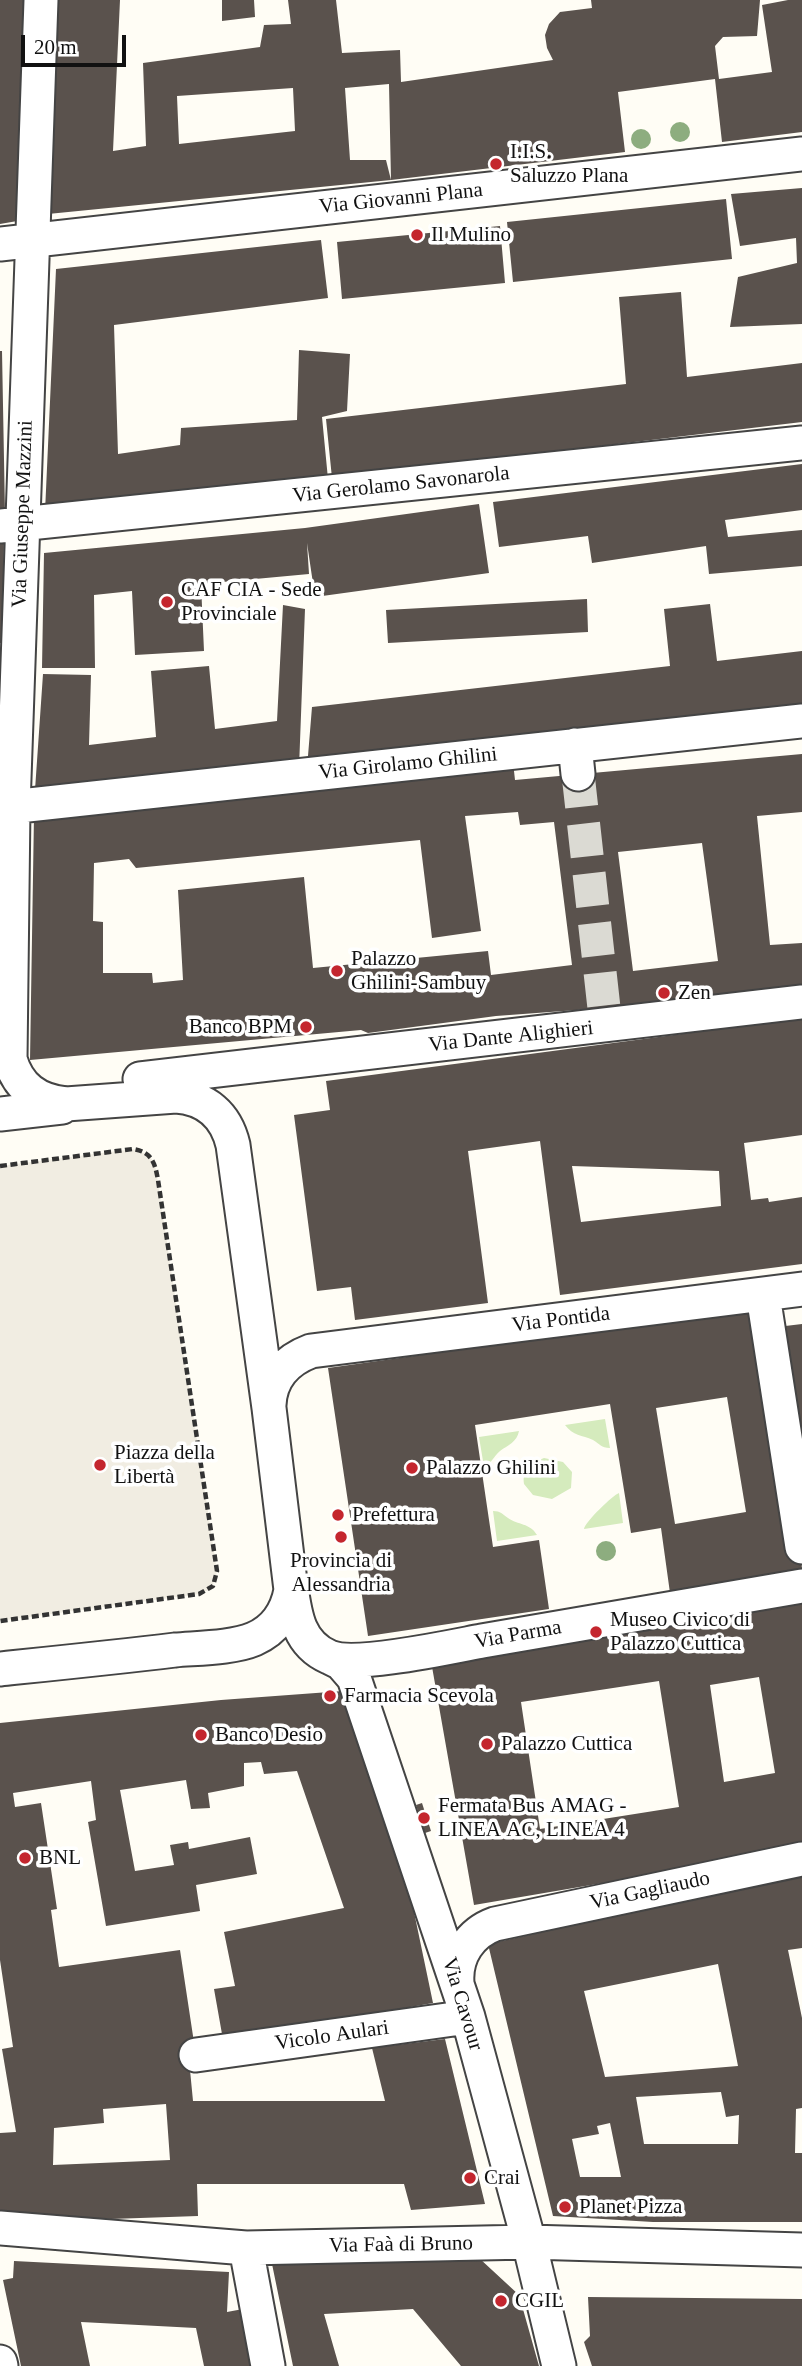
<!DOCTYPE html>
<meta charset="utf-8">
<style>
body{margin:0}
#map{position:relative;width:802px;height:2366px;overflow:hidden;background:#fffdf5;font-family:Georgia,serif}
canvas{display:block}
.scale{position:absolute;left:21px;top:35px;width:105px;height:32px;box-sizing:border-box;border:4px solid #111;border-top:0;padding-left:9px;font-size:21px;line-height:24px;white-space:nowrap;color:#111;-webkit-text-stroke:5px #fff;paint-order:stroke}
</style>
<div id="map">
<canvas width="802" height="2366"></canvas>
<div class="scale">20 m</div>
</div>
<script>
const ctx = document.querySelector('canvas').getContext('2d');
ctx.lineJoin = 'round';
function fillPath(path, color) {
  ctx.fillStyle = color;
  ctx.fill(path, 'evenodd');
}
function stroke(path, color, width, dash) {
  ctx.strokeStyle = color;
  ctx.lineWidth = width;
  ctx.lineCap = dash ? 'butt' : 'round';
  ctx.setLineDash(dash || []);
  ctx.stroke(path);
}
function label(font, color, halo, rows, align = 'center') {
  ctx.font = font + ' Georgia,serif';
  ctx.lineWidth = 7;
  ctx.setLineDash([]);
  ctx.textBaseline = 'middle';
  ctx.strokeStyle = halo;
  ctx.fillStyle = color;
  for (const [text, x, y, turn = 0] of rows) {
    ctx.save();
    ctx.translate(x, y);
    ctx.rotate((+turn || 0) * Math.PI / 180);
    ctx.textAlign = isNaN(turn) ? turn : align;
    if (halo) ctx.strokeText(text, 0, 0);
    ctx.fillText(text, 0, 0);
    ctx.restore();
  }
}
fillPath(new Path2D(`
 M605,1419l5,29c-9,0 -10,-4 -17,-8 -11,-5 -20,-4 -28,-15z
 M519,1431c-2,11 -11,14 -19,20 -7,6 -8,12 -16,16l-5,-30z
 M544,1458l19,4 9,10 -1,16 -19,11 -19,-4 -9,-11c-2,-15 7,-21 20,-26z
 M619,1493l4,30 -39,6c1,-7 29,-34 35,-36z
 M493,1511c8,0 9,3 15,7 10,7 22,5 29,17l-40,6z`), '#d5ebbd');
fillPath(new Path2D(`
 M133,1149l16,6 6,9 62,407 -2,10 -6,9 -10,4 -199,27v-455z`), '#f1ede2');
fillPath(new Path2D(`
 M0,0h30l-7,220 -23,4z
 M57,0h63l-7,151 33,-5 -3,-83 117,-16 4,-22 27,-1 -3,-24h48l6,53 58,-3 1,32 152,-22 -6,-12 -2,-13 4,-11 11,-12 32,-4 -1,-8h169l-3,36 -34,1 -8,9 4,33 53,-7 -10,-67 26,-5h14v132l-80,10 -7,-63 -97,13 7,60 -234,28 -2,-96 -44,4 5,72h36l5,20 -343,34zM293,88l2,43 -116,13 -2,-48z
 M222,0h32l1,17 -33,4z
 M802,188v136l-72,3 8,-50 59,-14 -1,-25 -56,8 -9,-52z
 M726,199l6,60 -219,23 -6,-60z
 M500,226l5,57 -163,16 -5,-57z
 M321,240l7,58 -214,27 4,129 62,-9 1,-17 116,-8 2,-70 51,4 -3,57 -25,6 6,62 -283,33 11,-243z
 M681,292l6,85 115,-14v59l-470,56 -6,-59 300,-35 -7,-87z
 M0,351h2l3,163 -5,1z
 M802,464v46l-77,10 3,17 74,-7v36l-93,8 -3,-28 -114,17 -4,-27 -89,11 -6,-45z
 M479,504l10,69 -174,24 -8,-54 2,31 -108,10 3,67 -69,4 -3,-64 -38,4 1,73h-53l2,-115 261,-25z
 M0,537h4l-1,106h-3z
 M587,599l1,33 -200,11 -2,-33z
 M710,604l7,57 85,-10v58l-495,59 5,-61 358,-41 -6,-57z
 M283,605l22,4 -6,159 -264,22 8,-116 48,1 -2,70 67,-8 -5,-66 58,-5 6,63 62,-8z
 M802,754v58l-45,4 13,129 32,-2v42l-198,23 -108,8 -128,17 -7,-3 -331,30 4,-245 479,-53 2,18zM518,812l2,13 34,-3 18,143 -81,10 -3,-24 -175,17 -9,-91 -126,13 5,90 -30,3 -1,-10h-49v-51l-10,-1 1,-58 35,-4 7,9 284,-28 12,98 49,-7 -16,-115zM702,843l16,118 -85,10 -15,-119z
 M802,1018v117l-58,8 7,57 17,-2 1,4 33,-5v67l-242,31 -20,-154 -72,10 20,152 -133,17 -4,-33 -34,4 -23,-176 36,-5 -4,-29zM572,1166l147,5 2,35 -140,16z
 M763,1307l39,261 -9,6 -123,19 -9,-65 -30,5 -21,-129 -135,21 18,122 46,-7 10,69 -181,27 -40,-268zM727,1397l19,115 -71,12 -19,-116z
 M802,1324v155l-25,-152z
 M802,1596v253l-328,56 -43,-244zM759,1677l16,96 -51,9 -14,-97zM659,1681l20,126 -139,22 -19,-127z
 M343,1691l71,221 19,91 -62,11 -149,20 -8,-45 21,-3 -11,-54 120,-24 -47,-137 -33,3 -3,-12 -17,1v23l-36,7 2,15 -19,1 -5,-29 -66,10 15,81 39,-6 -4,-20 18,-3 1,7 61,-12 7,37 -61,11 4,26 -94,15 -18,-104 8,-2 -5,-39 -78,12 2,14 26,-4 16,106 -6,1 8,57 121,-17 18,119 -8,1 3,31h192l-13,-53 73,-9 40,165 -74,6 -7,-26h-207l1,32 -87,3 -111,-5v-81l16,-1 -14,-83 11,-2 -13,-87v-237l221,-23zM166,2104l4,56 -117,5 1,-37 50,-5 -1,-14z
 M422,1803l9,28 -6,2 -9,-28z
 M802,1875v73l-14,2 14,68v90l-6,1 -1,44h7v69h-149l-100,-6 -65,-272zM718,1964l20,102 -133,11 -21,-86zM721,2092l5,25 13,-2 -1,29h-94l-8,-47zM610,2123l11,54h-41l-8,-38 27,-5 -2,-8z
 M479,2258l40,37 20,71h-78l-48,-57 -89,5 15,52h-46l-21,-102z
 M14,2261l215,11 -2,40 16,-3 13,57h-52l-8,-38 -115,-6 9,44h-69l-18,-86 10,-2z
 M588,2297l214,2v67h-210l-8,-24 6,-6z`), '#5a524d');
stroke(new Path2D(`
 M578,774l26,234`), '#dbdad3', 33, [33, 17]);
const minor = new Path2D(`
 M0,244l802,-90
 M0,526l802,-83
 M575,745l3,29
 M0,808l802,-87
 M140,1079l662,-77
 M0,1114l62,-7
 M763,1295l39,252
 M269,1405c1,-28 18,-45 42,-54l491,-62
 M291,1587c4,29 8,57 38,70 26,11 121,-10 153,-16 106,-18 213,-36 320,-55
 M331,1658l10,5 13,15 114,339 61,225 30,124
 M0,1669c58,-6 117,-12 175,-19 23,-2 58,-2 79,-11 21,-9 33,-27 37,-49l-22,-182 -36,-263c-7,-30 -27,-47 -57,-49l-110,8c-29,-3 -48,-17 -56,-45l3,-252 28,-807
 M457,1983c-2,-27 13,-50 38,-59l307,-65
 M196,2055l272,-38
 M0,2228l246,20 283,-6 273,8
 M246,2248l22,118
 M0,2362l1,4`);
stroke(minor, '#444', 37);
stroke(new Path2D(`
 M0,1166l133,-17c19,3 22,14 25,31l59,391 -4,15 -14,8 -199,27`), '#333', 4.5, [7, 3.5]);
stroke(minor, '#fff', 33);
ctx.fillStyle = '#8dad7f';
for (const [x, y] of [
 [680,132],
 [641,139],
 [606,1551]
]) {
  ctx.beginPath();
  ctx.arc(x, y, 10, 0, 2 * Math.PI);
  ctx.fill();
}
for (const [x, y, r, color] of [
 [496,164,7,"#c4262e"],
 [417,235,7,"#c4262e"],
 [167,602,7,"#c4262e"],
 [337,971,7,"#c4262e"],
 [664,993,7,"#c4262e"],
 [306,1027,7,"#c4262e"],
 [100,1465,7,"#c4262e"],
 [412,1468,7,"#c4262e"],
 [338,1515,7,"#c4262e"],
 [341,1537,7,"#c4262e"],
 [596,1632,7,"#c4262e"],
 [330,1696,7,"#c4262e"],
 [201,1735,7,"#c4262e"],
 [487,1744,7,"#c4262e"],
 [424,1818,7,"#c4262e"],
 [25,1858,7,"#c4262e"],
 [470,2178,7,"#c4262e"],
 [565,2207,7,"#c4262e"],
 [501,2301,7,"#c4262e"]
]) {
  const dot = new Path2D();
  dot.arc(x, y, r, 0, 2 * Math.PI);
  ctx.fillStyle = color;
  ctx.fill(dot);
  stroke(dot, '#fff', 2.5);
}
label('21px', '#111', '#fff', [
 ["I.I.S.",510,152],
 ["Saluzzo Plana",510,176],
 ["Il Mulino",431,235],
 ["CAF CIA - Sede",181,590],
 ["Provinciale",181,614],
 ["Palazzo",351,959],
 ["Ghilini-Sambuy",351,983],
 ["Zen",678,993],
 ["Banco BPM",292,1027,"right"],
 ["Piazza della",114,1453],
 ["Libertà",114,1477],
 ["Palazzo Ghilini",426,1468],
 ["Prefettura",352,1515],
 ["Provincia di",341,1561,"center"],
 ["Alessandria",341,1585,"center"],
 ["Museo Civico di",610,1620],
 ["Palazzo Cuttica",610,1644],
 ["Farmacia Scevola",344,1696],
 ["Banco Desio",215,1735],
 ["Palazzo Cuttica",501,1744],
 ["Fermata Bus AMAG -",438,1806],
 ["LINEA AC, LINEA 4",438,1830],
 ["BNL",39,1858],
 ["Crai",484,2178],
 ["Planet Pizza",579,2207],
 ["CGIL",515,2301]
], 'left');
label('21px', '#111', '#fff', [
 ["Via Giovanni Plana",401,199,-6],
 ["Via Gerolamo Savonarola",401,485,-6],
 ["Via Giuseppe Mazzini",23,514,-88],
 ["Via Girolamo Ghilini",408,764,-6],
 ["Via Dante Alighieri",511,1037,-6],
 ["Via Pontida",561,1320,-7],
 ["Via Parma",518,1635,-10],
 ["Via Gagliaudo",650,1891,-12],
 ["Via Cavour",462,2004,73],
 ["Vicolo Aulari",332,2036,-8],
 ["Via Faà di Bruno",401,2245,-1]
]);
</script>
